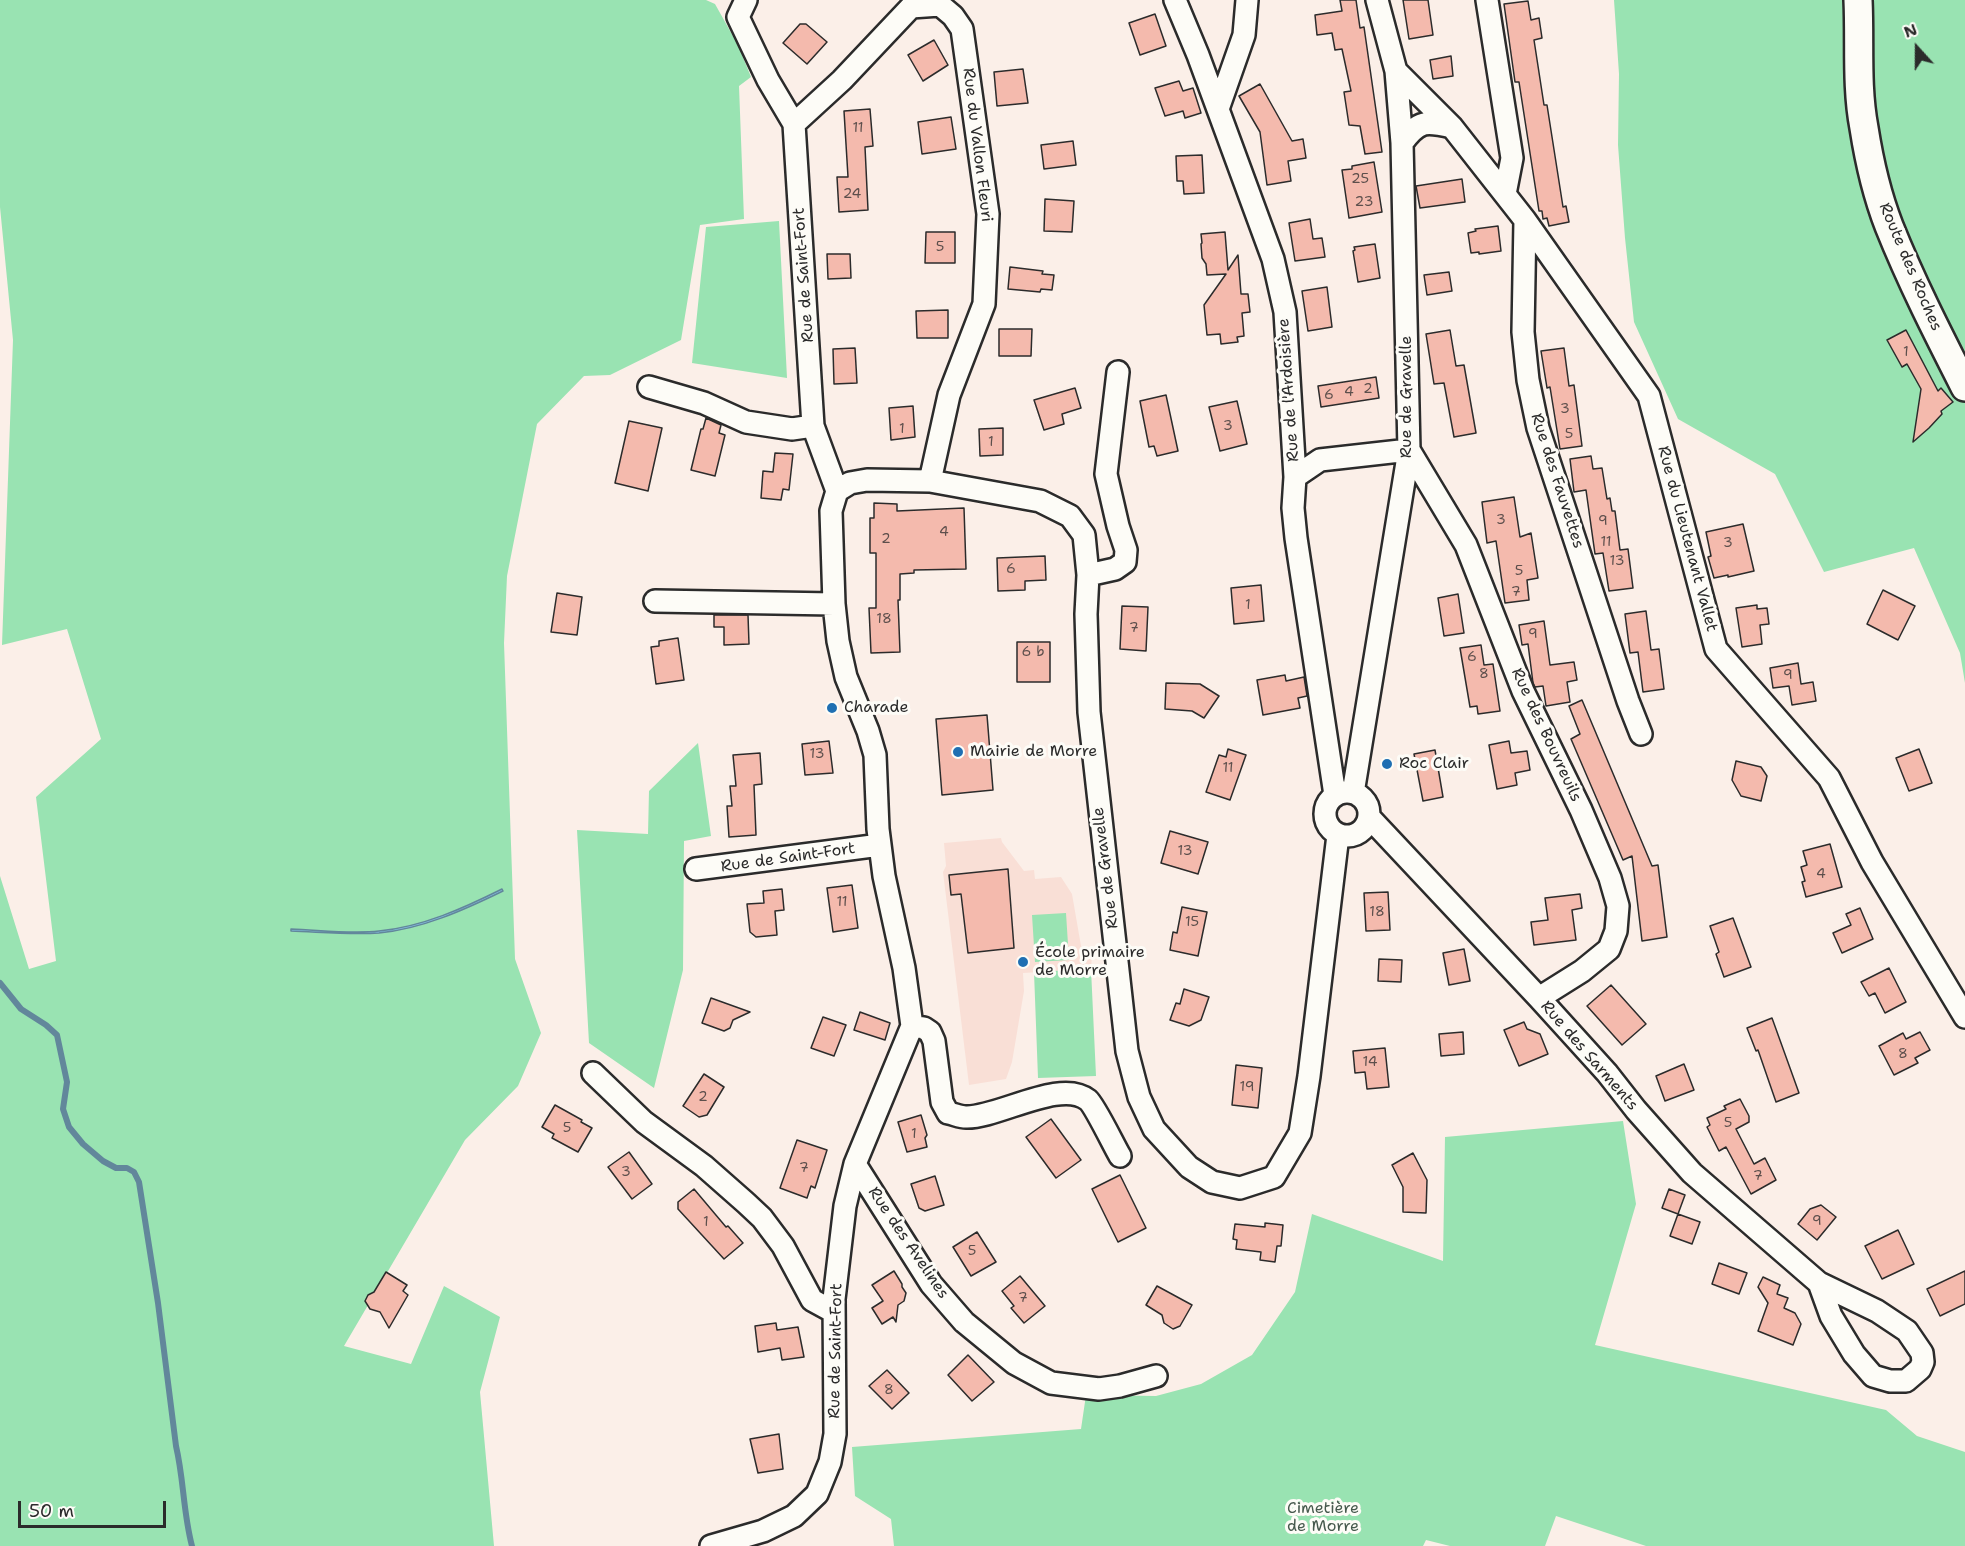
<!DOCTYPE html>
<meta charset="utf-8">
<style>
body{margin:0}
#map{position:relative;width:1965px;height:1546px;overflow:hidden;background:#fbefe8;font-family:"Shantell Sans",sans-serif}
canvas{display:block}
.north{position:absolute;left:1887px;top:18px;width:60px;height:60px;-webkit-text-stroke:4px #fdfcf7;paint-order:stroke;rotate:339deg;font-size:16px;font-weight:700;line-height:24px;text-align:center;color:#2b2b2b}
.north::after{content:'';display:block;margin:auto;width:21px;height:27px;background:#2b2b2b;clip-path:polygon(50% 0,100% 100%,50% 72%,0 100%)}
.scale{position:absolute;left:18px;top:1501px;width:148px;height:27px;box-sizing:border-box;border:3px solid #2b2b2b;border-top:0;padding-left:8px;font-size:18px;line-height:21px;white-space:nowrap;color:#2b2b2b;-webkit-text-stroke:4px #fdfcf7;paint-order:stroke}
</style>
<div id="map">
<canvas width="1965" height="1546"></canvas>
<div class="north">N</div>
<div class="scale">50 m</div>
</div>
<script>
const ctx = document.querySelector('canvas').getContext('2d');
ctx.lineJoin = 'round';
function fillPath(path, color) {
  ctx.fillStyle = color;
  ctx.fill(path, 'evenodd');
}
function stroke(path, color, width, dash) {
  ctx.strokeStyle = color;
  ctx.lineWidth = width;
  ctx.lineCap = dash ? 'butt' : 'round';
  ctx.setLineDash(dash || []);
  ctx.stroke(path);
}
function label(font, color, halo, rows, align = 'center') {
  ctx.font = font + ' "Shantell Sans",sans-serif';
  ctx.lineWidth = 6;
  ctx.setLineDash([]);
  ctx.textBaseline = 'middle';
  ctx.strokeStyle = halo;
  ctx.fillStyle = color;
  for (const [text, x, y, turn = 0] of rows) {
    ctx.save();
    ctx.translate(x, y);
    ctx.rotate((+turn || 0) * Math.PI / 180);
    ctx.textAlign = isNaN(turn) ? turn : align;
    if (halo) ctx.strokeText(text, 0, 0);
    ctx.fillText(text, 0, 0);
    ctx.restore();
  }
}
fillPath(new Path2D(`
 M1001,838l1,4 22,29 10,-1 1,9 26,-2 11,17 9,52 11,8 -1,15 -68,4 1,18 -12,71 -6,17 -37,6 -26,-213 3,-6 -2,-23z`), '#f9dfd6');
fillPath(new Path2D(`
 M0,0h706l9,4 23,41 13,32 -12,9 5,133 -44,6 -19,115 -71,35 -26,1 -47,48 -30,152 -3,67 11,316 26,74 -23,53 -53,54 -121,206 67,18 33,-78 56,31 -20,75 14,154h-494v-670l29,93 27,-8 -20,-164 65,-58 -34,-110 -65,16 11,-305 -13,-133z
 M1614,0h351v683l-5,-30 -46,-105 -90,24 -49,-98 -97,-55 -44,-97 -9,-84 -7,-93 1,-71z
 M779,221l8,157 -95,-15 14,-136z
 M698,743l13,93 -27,5 -1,129 -29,118 -65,-45 -12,-213 71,4 1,-43z
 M1066,913l3,47 -34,2 -3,-47z
 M1091,969l5,107 -58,2 -4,-106z
 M1623,1121l13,83 -41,141 291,65 31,26 48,16v94h-319l-90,-30 -11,30h-95l-24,-6 -3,6h-529l-3,-27 -36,-23 -3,-49 229,-18 5,-34 70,1 45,-12 51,-29 43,-63 17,-78 131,47 2,-124z`), '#99e3b2');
const water = new Path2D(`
 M502,889l1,2c-39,19 -81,38 -124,42 -29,2 -59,-1 -88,-2v-2c29,1 59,5 88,2 43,-4 85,-23 123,-42z`);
fillPath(water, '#86c4e6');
stroke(water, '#62879b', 1.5);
stroke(new Path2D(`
 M0,983l21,26 25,16 11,10 10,47 -4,27 6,18 14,17 20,17 13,7h11l7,4 5,10 19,121 18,143c8,34 7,66 16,100`), '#62879b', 6);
const building = new Path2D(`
 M1340,0h16l4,28 4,-1 18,125 -17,2 -5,-28 -11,-1 -5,-33 7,-1 -9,-42 -7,1 -3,-17 -15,2 -2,-20 27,-4z
 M1403,0h25l5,35 -24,4z
 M1528,1l3,19 8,-2 3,20 -8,2 10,65h3l16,102 3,-1 3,16 -20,4 -2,-8 -4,1 -1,-8h-3l-20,-129h-4l-11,-78z
 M1155,14l11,32 -26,9 -11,-32z
 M800,24h6l21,18 -20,22 -24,-21z
 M934,40l14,25 -25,16 -15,-26z
 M1451,56l2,20 -20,3 -3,-19z
 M1023,69l5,34 -31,3 -3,-34z
 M1179,81l4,10 10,-3 8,25 -16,5 -2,-7 -18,5 -10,-28z
 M1260,84l32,57 11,-2 3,19 -18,3 3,20 -24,4 -7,-53 -21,-36z
 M870,109l3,37 -8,1 3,63 -29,2 -2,-35h11l-4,-66z
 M951,117l5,32 -34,5 -4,-32z
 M1073,141l3,24 -32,4 -3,-24z
 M1202,155l2,38 -20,1 -1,-13h-6l-1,-25z
 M1374,162l8,50 -33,6 -7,-48 10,-1v-3z
 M1462,179l3,23 -45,6 -4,-22z
 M1045,199l29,2 -2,31 -28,-1z
 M1310,219l3,20 9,-1 3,19 -30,4 -6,-38z
 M1498,226l3,25 -22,3v-2l-8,1 -3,-20 8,-2 -1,-2z
 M926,232h29v31h-30z
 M1225,232l3,38 10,-15 3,39h7l2,18 -8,1 2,23 -7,1 1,5 -17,2 -1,-10 -13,1 -3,-30 22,-31 -19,1 -1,-11 -4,-6 -1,-14 1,-1 -1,-9z
 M1375,244l5,34 -22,4 -5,-31 2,-1 -1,-3z
 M827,254h23l1,24 -23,1z
 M1010,267l33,4 -1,3 12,1 -2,15 -11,-1 -1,3 -32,-3z
 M1449,272l3,19 -25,4 -3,-20z
 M1327,287l5,40 -24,4 -6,-40z
 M948,310v28h-31l-1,-27z
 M999,329h33l-1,27h-32z
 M1450,330l6,36 8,-1 12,68 -22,4 -10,-54 -10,1 -8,-50z
 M1906,330l32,61 3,-3 12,14 -12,9 1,3 -13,14 -16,14 8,-53 -14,-25 -5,3 -15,-27z
 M855,348l2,35 -23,1 -1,-35z
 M1564,348l5,38 5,-1 8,61 -22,3 -10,-62 -3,1 -6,-37z
 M1376,377l3,21 -58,9 -3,-21z
 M1075,388l6,20 -19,6 2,10 -20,6 -10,-30z
 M1166,395l12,56 -21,5 -3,-10 -5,1 -9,-46z
 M1237,401l10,43 -27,7 -11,-44z
 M913,406l2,31 -24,3 -2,-32z
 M706,418l15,7 -2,8 6,2 -10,41 -24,-6 10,-41h2z
 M629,421l33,7 -14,63 -33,-8z
 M1003,428v27l-23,1 -1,-27z
 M775,453l18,1 -4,36 -6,-1 -2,11 -20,-2 2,-27 10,1z
 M1591,456l2,13 9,-1 5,31 3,-1 2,13h3l5,39 8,-1 5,39 -24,3 -6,-38 -8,1 -9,-64 -12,2 -4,-33z
 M1514,497l6,40 11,-4 7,45 -11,2 2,20 -24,3 -9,-62 -9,2 -5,-41z
 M874,503l23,1v7l67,-3 2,61 -52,1v3l-14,1v26h-2l2,52 -29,1 -2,-45h7v-55h-6v-35h4z
 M1743,524l11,47 -26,6v-2l-14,3 -6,-21 3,-1 -5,-24z
 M1045,556l1,24 -21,1v9l-27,1 -1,-33z
 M1261,585l3,36 -30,3 -3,-36z
 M1883,590l32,16 -17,34 -31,-16z
 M557,593l25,4 -5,38 -26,-3z
 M1458,594l6,39 -20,3 -6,-38z
 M1757,605v4l10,-1 2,16 -9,1 2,19 -20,3 -6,-39z
 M1122,606l26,1 -2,44 -26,-2z
 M1646,611l5,39 8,-1 5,40 -21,3 -5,-40 -8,1 -5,-39z
 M714,615h34l1,29 -25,1v-18h-10z
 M1544,621l6,44 24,-3 3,18 -10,2 3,20 -24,4 -3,-20 -8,1 -2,-4 -5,-39 -6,1 -3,-20z
 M678,638l6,42 -28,4 -5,-37 8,-1v-5z
 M1017,642h33v40h-33z
 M1481,645l3,20 9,-1 7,47 -22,3 -1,-8 -7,1 -10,-59z
 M1798,663l3,21 12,-2 3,19 -24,4 -3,-19 -16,2 -3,-20z
 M1285,675l1,6 18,-4 3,19 -9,2 2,10 -37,7 -6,-35z
 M1166,683l34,1 19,12 -15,22 -12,-7 -27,-2z
 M1582,700l70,166 6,-1 9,72 -25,4 -10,-85 -9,4 -52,-121 9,-5 -11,-28z
 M987,715l6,75 -51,5 -6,-76z
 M829,741l4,32 -28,2 -3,-31z
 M1509,741l2,12 16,-2 3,19 -15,3 2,12 -20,4 -8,-44z
 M1228,749l18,6 -16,45 -24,-8 13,-37 7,2z
 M1919,749l13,34 -23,8 -13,-33z
 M1435,750l8,47 -20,4 -9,-47z
 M760,753l2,31 -8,1 2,50 -27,2 -2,-31h5l-2,-20h6l-3,-31z
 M1736,761l25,6 6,9 -6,25 -20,-5 -9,-16z
 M1170,831l38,11 -10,32 -37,-11z
 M1830,844l12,43 -36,10 -4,-15 3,-1 -4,-14 6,-2 -4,-14z
 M1008,869l6,79 -46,5 -7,-59 -10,1 -2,-20z
 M852,885l6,43 -25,4 -6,-44z
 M782,889l2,21 -9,1 2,24 -21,2 -6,-5 -3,-28 17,-1 -1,-12z
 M1388,892l2,38 -24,1 -2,-38z
 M1580,894l2,14 -10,2 4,30 -42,5 -3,-23 17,-2 -3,-22z
 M1182,907l25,5 -9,44 -28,-6 3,-18 4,1z
 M1860,908l13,31 -31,14 -9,-20 18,-8 -5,-11z
 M1733,918l18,49 -27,10 -8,-23 3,-2 -9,-26z
 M1464,949l6,32 -21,4 -6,-32z
 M1379,959l23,1 -1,22 -23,-1z
 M1889,968l17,34 -21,11 -10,-20 -6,3 -8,-14z
 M1611,985l35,39 -24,21 -35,-39z
 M1184,989l25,8 -8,23 -12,6 -19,-6 6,-17 4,1z
 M711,998l39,14 -17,8 -3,8 -6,3 -22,-8z
 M860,1012l30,11 -5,17 -31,-10z
 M823,1017l23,8 -12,31 -23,-8z
 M1772,1018l27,75 -23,9 -18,-52 -2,1 -9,-23z
 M1524,1022l3,7 13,5 8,20 -29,12 -15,-36z
 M1463,1032l1,22 -23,2 -2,-22z
 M1920,1032l10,18 -15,8 3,5 -24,12 -15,-29 24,-13 3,6z
 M1385,1048l4,39 -22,2 -2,-17 -10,1 -2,-22z
 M1684,1064l10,26 -29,11 -9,-25z
 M1236,1065l26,3 -4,40 -26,-3z
 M704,1074l20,13 -17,28 -8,2 -16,-11z
 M1740,1099l9,17v6l-13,7 18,35 11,-6 11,22 -25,14 -25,-47 -7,4 -12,-24 3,-2 -3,-7 19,-9 -2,-3z
 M555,1105l27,15 -1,2 11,6 -14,24 -26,-14 2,-4 -12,-7z
 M921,1115l6,20 -2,3 2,9 -20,5 -9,-30z
 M1051,1119l30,41 -25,18 -30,-41z
 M797,1140l30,10 -12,38 -4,-2 -4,12 -27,-10z
 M629,1152l23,32 -20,15 -24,-32z
 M1413,1153l14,27 -1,33 -23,-1v-25l-11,-22z
 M1120,1175l26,53 -28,14 -26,-53z
 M935,1176l9,29 -19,6 -6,-3 -8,-24z
 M694,1189l32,38 2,-1 15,17 -19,16 -46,-50v-7z
 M1669,1189l16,6 -7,19 -16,-6z
 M1821,1205l15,12 -19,23 -19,-16 12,-15z
 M1678,1214l22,8 -8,22 -22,-8z
 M1265,1223l18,2 -2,21h-4l-2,16 -15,-2 1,-8 -25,-3 1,-9 -4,-1 2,-15 30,3z
 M1898,1230l16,34 -32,15 -17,-33z
 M977,1232l19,30 -25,14 -18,-29z
 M1719,1263l28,10 -8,21 -27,-10z
 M894,1271l8,13v3l4,6 -2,8 -6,4 -2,17 -3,-5 -11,7 -10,-16 11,-7 -11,-16z
 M1965,1271v33l-25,12 -13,-27z
 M386,1272l21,13 -4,6 5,4 -19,33 -9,-16 -10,-3 -5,-8 3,-6 6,-3z
 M1020,1276l25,30 -21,17 -13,-15 3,-2 -12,-15z
 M1763,1277l17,8 -3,9 11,4 -4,10 11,5 6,11 -8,21 -35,-14 10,-28 -10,-16z
 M1157,1286l35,19 -12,21 -7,3 -9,-6 -2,-8 -16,-10z
 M776,1323l1,7 21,-3 6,30 -22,3 -2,-12 -22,4 -3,-26z
 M968,1355l26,27 -22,19 -24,-26z
 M887,1370l22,23 -17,16 -23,-23z
 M779,1434l4,35 -25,4 -8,-34z`);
fillPath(building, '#f4baad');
stroke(building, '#2b2b2b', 1.5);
const minor = new Path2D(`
 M1175,0l23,55 75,204 12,53 10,165 -2,31 3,30 39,257
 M1487,0l25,158 -7,36
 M1396,71l56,56 73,93 124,176 67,253 113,129 43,84 93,155
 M1218,109l26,-74 3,-35
 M794,124l48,-44 69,-73 29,-2 13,11 9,13 26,185 -4,90 -35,91 -19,86
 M1402,143c17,-23 24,-22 50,-16
 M1525,220l-2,112 5,48 10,48 90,273 13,33
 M649,387l55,16 42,19 46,7 21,-3
 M1295,477l25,-17 89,-10 57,95 57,146 58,119 29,68 8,28 -2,25 -7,18 -27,22 -43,27
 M837,491l13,-8 17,-3 63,1 110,20 30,15 14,19 4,40 -2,39 3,98 38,339 12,46 15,32 35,38 23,15 28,6 34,-11 26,-44 9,-57 29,-241
 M1088,575l27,-6 10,-7 1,-12 -8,-24 -12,-52 12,-102
 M655,601l179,3
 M1325 814a22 22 0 1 1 44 0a22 22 0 1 1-44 0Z
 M1353,793l56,-343 -7,-307 -6,-72 -19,-71
 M1369,817l170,181 68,75 29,37 56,63 127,110 58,28 30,20 15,22 1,9 -3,7 -14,12h-16l-17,-5 -19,-22 -23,-38 -12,-33
 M696,869l184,-24
 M912,1026l12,2 6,4 4,9 8,61 6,11c6,1 12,4 18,4 32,1 95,-39 122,-17 7,6 26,46 32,56
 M593,1073l51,49 60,44 42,37 16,15 21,28 29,54 22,12
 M855,1164l76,120 33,38 50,41 37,20 48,6 21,-3 36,-10
 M711,1546l52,-15 31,-15 23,-22 13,-32 5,-28 -1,-135 11,-93 10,-42 57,-138 -8,-58 -20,-92 -6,-47 -3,-74 -7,-24 -22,-54 -8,-36 -4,-37 -3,-93 6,-20 -24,-65 -19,-302 -26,-44 -30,-63 8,-17`);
const tertiary = new Path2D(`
 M1858,0c2,43 -2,86 6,128 5,32 13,67 25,98 22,55 49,108 76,161`);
stroke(minor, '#2b2b2b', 26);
stroke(tertiary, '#2b2b2b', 32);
stroke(minor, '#fdfcf7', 21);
stroke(tertiary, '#fdfcf7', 27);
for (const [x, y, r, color] of [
 [832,708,6,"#1f6fb2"],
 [958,752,6,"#1f6fb2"],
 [1387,764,6,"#1f6fb2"],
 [1023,962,6,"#1f6fb2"]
]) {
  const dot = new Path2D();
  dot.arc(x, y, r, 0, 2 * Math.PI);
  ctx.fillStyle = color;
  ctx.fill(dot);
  stroke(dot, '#fdfcf7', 2);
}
label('14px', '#5d4f4c', null, [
 ["11",858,128],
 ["25",1360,179],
 ["24",852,194],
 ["23",1364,202],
 ["5",940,247],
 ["1",1906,352],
 ["2",1368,389],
 ["4",1349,392],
 ["6",1329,395],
 ["3",1565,409],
 ["3",1228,426],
 ["1",902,429],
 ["5",1569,434],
 ["1",991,442],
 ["3",1501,520],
 ["9",1603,521],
 ["4",944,532],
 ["2",886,539],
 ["11",1606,542],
 ["3",1728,543],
 ["13",1617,561],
 ["6",1011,569],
 ["5",1519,571],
 ["7",1516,592],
 ["1",1248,605],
 ["18",884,619],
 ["7",1134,628],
 ["9",1533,634],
 ["6 b",1033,652],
 ["6",1472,657],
 ["8",1484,674],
 ["9",1788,675],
 ["13",817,754],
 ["11",1228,768],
 ["13",1185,851],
 ["4",1821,874],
 ["11",842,902],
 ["18",1377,912],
 ["15",1192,922],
 ["8",1903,1054],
 ["14",1370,1062],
 ["19",1247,1087],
 ["2",703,1097],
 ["5",1728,1123],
 ["5",567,1128],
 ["1",914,1134],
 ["7",804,1168],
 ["3",626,1172],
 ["7",1758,1176],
 ["9",1817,1221],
 ["1",706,1222],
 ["5",972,1251],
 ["7",1023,1298],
 ["8",889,1390]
]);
label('16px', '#2b2b2b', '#fdfcf7', [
 ["Rue du Vallon Fleuri",977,145,83],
 ["Route des Roches",1910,267,67],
 ["Rue de Saint-Fort",804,275,-94],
 ["Rue de l'Ardoisière",1289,390,-94],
 ["Rue de Gravelle",1407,397,-90],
 ["Rue des Fauvettes",1557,481,72],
 ["Rue du Lieutenant Vallet",1687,539,75],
 ["Rue des Bouvreuils",1546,735,65],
 ["Rue de Saint-Fort",788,858,-8],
 ["Rue de Gravelle",1106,868,-97],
 ["Rue des Sarments",1589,1056,49],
 ["Rue des Avelines",908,1243,56],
 ["Rue de Saint-Fort",836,1351,-89]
]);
label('16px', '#2b2b2b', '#fdfcf7', [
 ["Charade",844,708],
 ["Mairie de Morre",970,752],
 ["Roc Clair",1399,764],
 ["École primaire",1035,953],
 ["de Morre",1035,971]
], 'left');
label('16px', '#46594d', '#fdfcf7', [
 ["Cimetière",1323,1509],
 ["de Morre",1323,1527]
]);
</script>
